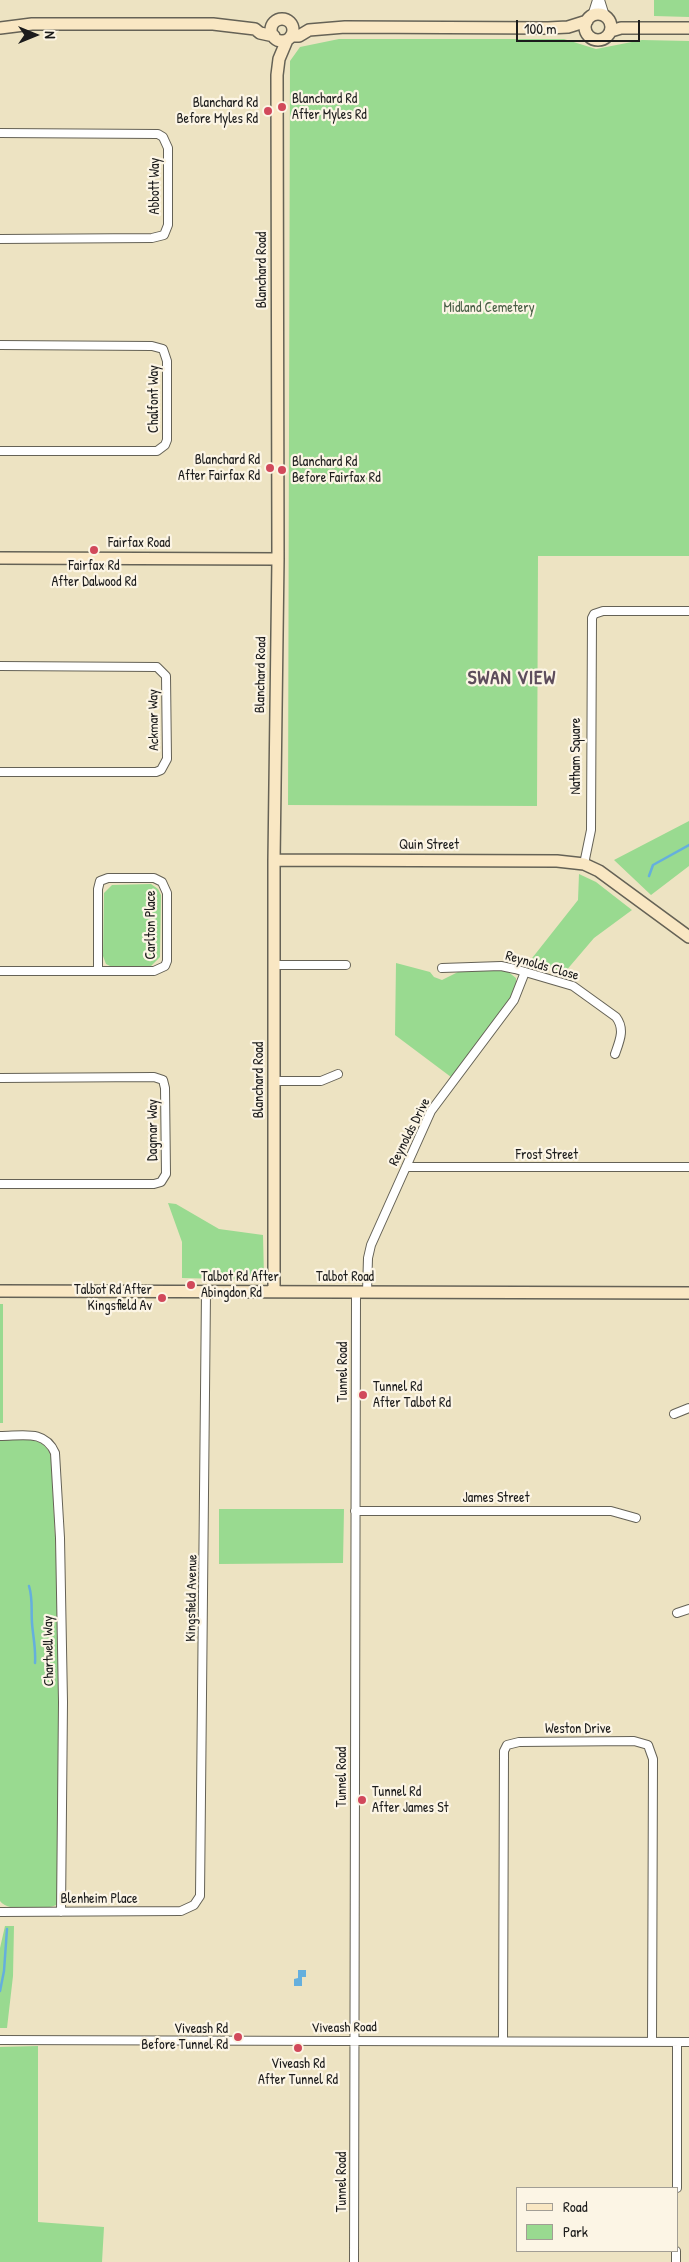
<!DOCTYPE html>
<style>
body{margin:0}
#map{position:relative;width:689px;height:2262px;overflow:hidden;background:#ede3c2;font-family:"Patrick Hand",sans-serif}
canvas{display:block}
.legend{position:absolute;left:516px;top:2187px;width:162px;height:65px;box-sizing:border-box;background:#fcf5e5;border:1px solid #a29e95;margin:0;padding:6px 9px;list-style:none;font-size:15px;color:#1c1c1c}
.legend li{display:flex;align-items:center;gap:10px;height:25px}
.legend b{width:25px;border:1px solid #a29e95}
.north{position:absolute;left:10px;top:10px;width:50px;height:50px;-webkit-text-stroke:4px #fcf5e5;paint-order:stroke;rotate:90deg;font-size:14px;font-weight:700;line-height:20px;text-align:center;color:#1c1c1c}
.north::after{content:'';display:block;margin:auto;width:18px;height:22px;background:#1c1c1c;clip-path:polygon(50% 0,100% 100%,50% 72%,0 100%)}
.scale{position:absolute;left:516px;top:20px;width:124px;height:22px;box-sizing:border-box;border:2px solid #1c1c1c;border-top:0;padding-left:6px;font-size:15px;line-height:18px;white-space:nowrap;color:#1c1c1c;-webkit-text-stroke:4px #fcf5e5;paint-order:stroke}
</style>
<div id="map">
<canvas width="689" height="2262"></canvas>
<ul class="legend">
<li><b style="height:6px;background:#f9e7c3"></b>Road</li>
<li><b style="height:14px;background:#99da90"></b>Park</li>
</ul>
<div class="north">N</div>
<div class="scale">100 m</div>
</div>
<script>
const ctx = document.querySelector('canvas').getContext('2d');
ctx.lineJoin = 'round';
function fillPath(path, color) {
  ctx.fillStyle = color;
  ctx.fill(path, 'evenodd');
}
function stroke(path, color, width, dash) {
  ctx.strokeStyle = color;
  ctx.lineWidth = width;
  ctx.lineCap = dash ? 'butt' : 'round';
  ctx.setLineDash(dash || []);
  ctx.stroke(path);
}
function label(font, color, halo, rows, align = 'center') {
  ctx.font = font + ' "Patrick Hand",sans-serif';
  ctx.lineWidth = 4.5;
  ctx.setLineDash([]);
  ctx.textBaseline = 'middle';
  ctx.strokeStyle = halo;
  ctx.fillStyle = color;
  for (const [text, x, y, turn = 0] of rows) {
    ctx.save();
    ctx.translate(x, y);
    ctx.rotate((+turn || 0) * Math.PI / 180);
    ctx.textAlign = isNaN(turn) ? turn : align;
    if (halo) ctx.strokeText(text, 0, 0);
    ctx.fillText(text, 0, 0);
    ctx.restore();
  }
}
fillPath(new Path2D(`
 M654,0h35v17l-35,-1z
 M339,39h225l32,10 46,-9 47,1v515h-151l-1,250 -249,-1 2,-744 10,-14z
 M689,821v45l-38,29 -37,-35z
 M579,874l17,8 36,28 -38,28 -29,34 -36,-10 49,-62z
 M151,884l7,5 3,6 -1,62 -10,10h-38l-6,-3 -3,-8 1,-63 8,-8z
 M396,963l34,9 4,5 8,3 20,-10 45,1 9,7v9l-5,10 -60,80 -56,-42z
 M168,1203l8,1 43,25 44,6 1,42 -3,3 -79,-2v-36z
 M0,1304h3v119h-3z
 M0,1440c19,0 45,-6 51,17l12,236 -5,211c-11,7 -51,8 -58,-3z
 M219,1509h125l-1,54 -124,1z
 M5,1926h9l-1,50 -6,52h-7v-80z
 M38,2046v176l66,5 -2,35h-102v-215z`), '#99da90');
fillPath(new Path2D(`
 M298,1970h8v7h-4v9h-8v-7l4,-1z`), '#65afdd');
stroke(new Path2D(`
 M649,876l4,-11 36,-20
 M29,1586c4,13 2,23 3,37 1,14 4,25 3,40
 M0,1991l4,-20 3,-42`), '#65afdd', 2.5);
const street = new Path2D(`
 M600,0l5,16
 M592,16l5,-16
 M0,133l158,1 5,3 5,11v77l-4,10 -12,3 -152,1
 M0,345l152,1 11,3 4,12v79l-2,5 -8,6h-157
 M0,666l157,1 9,9 1,83 -6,11 -5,2h-156
 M584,864l7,-34 1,-212 2,-4 9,-3h86
 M273,965h73
 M442,968l59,-2 14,3 58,17 43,31c9,12 4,23 -1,37
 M0,971h154l11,-5 2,-5v-68l-5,-11 -8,-4h-46l-8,3 -2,8v82
 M0,1078l154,-1 9,3 2,8 1,86 -5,8 -7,2h-154
 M274,1081h47l17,-7
 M406,1167h283
 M367,1292l1,-34 3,-13 60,-134 83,-111 11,-28
 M674,1414l15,-6
 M0,1436c22,0 45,-7 55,17l5,85 3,164 -2,210
 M355,1511h256l25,7
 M677,1613l12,-4
 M0,1912l181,-1 13,-6 6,-9 6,-604
 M0,2040l689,2
 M503,2041l1,-290 3,-6 12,-3 115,-1 14,4 5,14 -1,282
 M677,2188v-146
 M354,2262l2,-970
 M676,2262v-11`);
const secondary = new Path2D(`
 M585 27a13 13 0 1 1 26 0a13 13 0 1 1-26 0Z
 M271 30a11 11 0 1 1 22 0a11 11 0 1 1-22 0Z
 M0,28l32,-4h181l42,5 5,4 14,3
 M611,31l10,-3h68
 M291,36h8l10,-6 36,-3 203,1 20,-1 19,-6
 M0,558l278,1
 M274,860l283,1 27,3 15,7 90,66
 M0,1291l689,2
 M274,1292v-432l4,-301 -1,-484 2,-16 8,-19`);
stroke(street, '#656256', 10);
stroke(secondary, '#656256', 14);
stroke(street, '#fff', 8);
stroke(secondary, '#f9e7c3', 11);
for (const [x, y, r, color] of [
 [282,107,5,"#d1495b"],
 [268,111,5,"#d1495b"],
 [270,468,5,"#d1495b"],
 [282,470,5,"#d1495b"],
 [94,550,5,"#d1495b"],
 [191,1285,5,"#d1495b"],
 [162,1298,5,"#d1495b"],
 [363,1395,5,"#d1495b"],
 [362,1800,5,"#d1495b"],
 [238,2037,5,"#d1495b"],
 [298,2048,5,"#d1495b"]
]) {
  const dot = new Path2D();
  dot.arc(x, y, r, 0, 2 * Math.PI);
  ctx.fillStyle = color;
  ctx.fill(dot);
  stroke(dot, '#fcf5e5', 2);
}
label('14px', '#1c1c1c', '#fcf5e5', [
 ["Blanchard Rd",292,99],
 ["After Myles Rd",292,115],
 ["Blanchard Rd",258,103,"right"],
 ["Before Myles Rd",258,119,"right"],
 ["Blanchard Rd",260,460,"right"],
 ["After Fairfax Rd",260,476,"right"],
 ["Blanchard Rd",292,462],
 ["Before Fairfax Rd",292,478],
 ["Fairfax Rd",94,566,"center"],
 ["After Dalwood Rd",94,582,"center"],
 ["Talbot Rd After",201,1277],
 ["Abingdon Rd",201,1293],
 ["Talbot Rd After",152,1290,"right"],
 ["Kingsfield Av",152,1306,"right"],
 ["Tunnel Rd",373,1387],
 ["After Talbot Rd",373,1403],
 ["Tunnel Rd",372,1792],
 ["After James St",372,1808],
 ["Viveash Rd",228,2029,"right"],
 ["Before Tunnel Rd",228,2045,"right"],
 ["Viveash Rd",298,2064,"center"],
 ["After Tunnel Rd",298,2080,"center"]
], 'left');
label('14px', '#1c1c1c', '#fcf5e5', [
 ["Abbott Way",155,186,-90],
 ["Blanchard Road",262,270,-90],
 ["Chalfont Way",154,399,-90],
 ["Fairfax Road",139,543],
 ["Blanchard Road",261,675,-89],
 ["Ackmar Way",154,720,-91],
 ["Natham Square",576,756,-90],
 ["Quin Street",429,845],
 ["Carlton Place",151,925,-90],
 ["Reynolds Close",542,966,16],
 ["Blanchard Road",259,1080,-90],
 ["Dagmar Way",153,1130,-90],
 ["Reynolds Drive",410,1132,-63],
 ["Frost Street",547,1155],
 ["Talbot Road",345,1277],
 ["Tunnel Road",343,1372,-90],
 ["James Street",496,1498],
 ["Kingsfield Avenue",192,1598,-89],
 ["Chartwell Way",49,1651,-91],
 ["Weston Drive",578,1729],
 ["Tunnel Road",342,1777,-90],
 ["Blenheim Place",99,1899],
 ["Viveash Road",344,2028,-1],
 ["Tunnel Road",342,2182,-90]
]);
label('14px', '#485e45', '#fcf5e5', [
 ["Midland Cemetery",489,308]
]);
ctx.letterSpacing = '1px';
label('bold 19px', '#5d4d5c', '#fcf5e5', [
 ["SWAN VIEW",512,679]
]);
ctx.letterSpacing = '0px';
</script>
